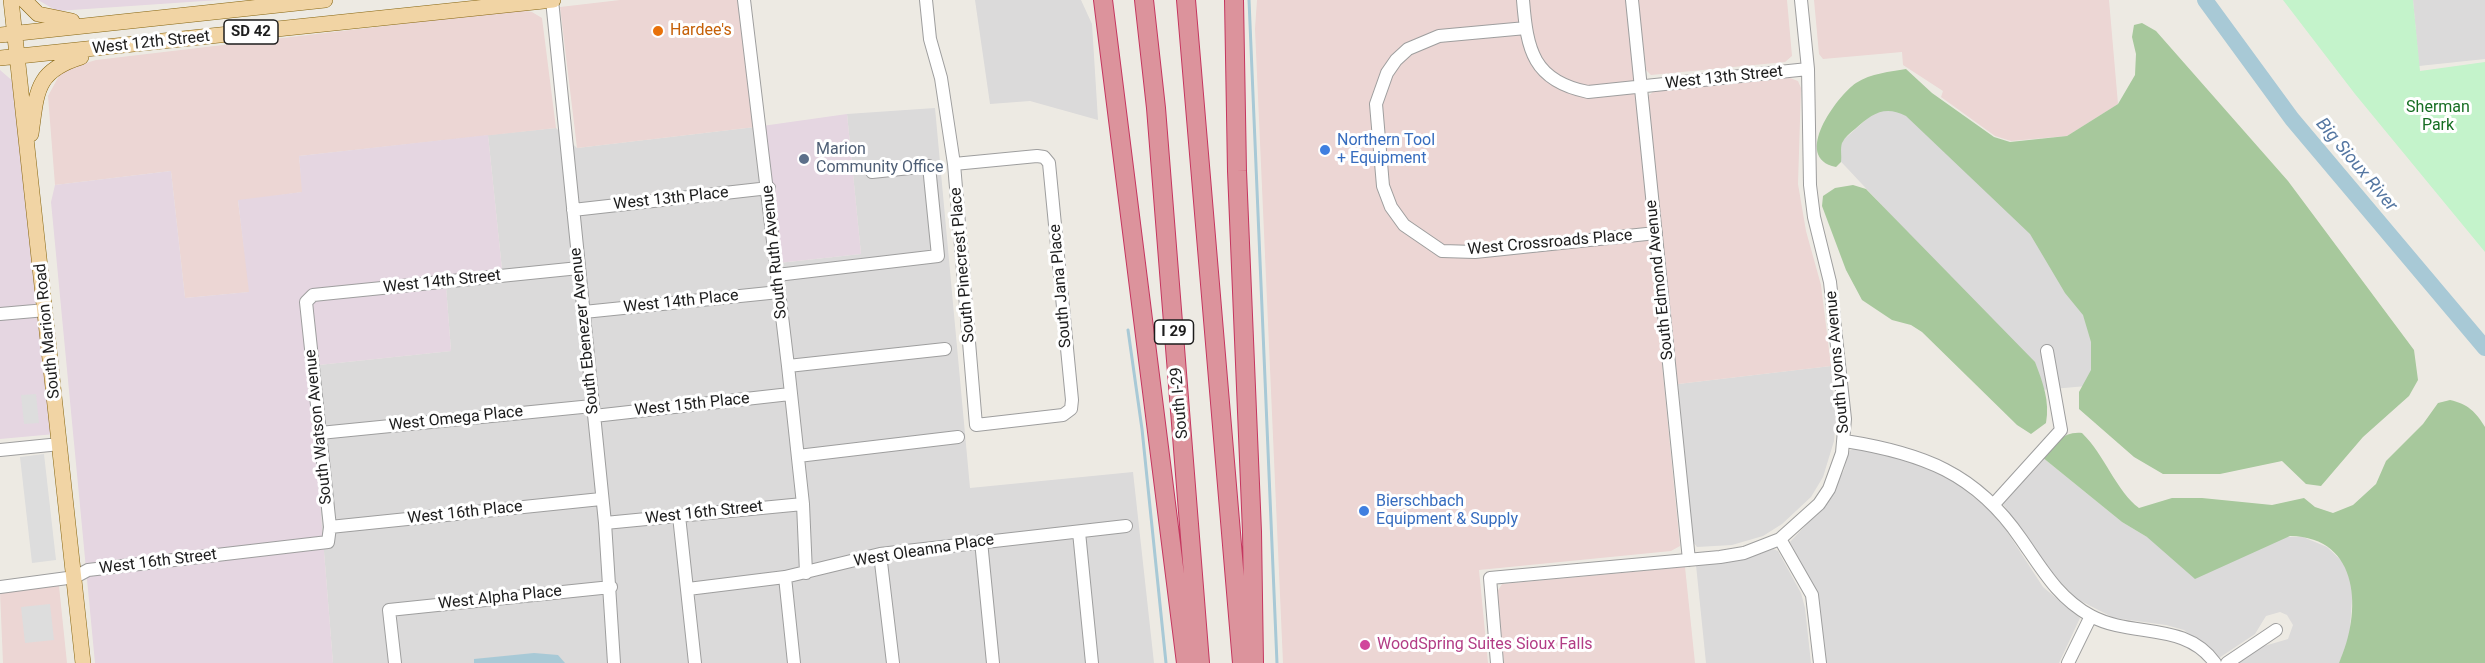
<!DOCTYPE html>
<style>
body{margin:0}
canvas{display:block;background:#edeae3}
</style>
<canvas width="2485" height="663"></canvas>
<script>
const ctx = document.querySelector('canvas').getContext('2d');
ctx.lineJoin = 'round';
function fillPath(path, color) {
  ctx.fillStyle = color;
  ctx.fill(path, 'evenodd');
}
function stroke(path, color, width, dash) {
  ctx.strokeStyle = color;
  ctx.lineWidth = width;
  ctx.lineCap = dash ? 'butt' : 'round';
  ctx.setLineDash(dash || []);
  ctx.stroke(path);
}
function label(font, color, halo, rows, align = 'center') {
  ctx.font = font + ' Roboto,sans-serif';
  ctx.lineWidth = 6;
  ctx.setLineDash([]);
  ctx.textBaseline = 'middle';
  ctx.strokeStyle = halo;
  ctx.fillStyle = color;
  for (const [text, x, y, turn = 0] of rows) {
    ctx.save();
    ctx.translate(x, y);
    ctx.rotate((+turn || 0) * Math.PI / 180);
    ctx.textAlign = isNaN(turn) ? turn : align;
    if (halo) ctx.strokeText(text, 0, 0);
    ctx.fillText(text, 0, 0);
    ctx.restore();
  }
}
fillPath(new Path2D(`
 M975,0h106l11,24 6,96 -68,-19 -40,3z
 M2413,0h72v59l-66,7z
 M1887,101l21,6 132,125 56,76 2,77 -57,5 -120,-143 -90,-96z
 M935,108l35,380 163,-16 21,191h-821l-24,-297 142,-15 -5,-65 57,-7 -15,-144 68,-7 21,20 178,-21 15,137 91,-10 -14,-140z
 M1831,366l5,55 -2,20 -11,36 -12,20 -29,27 -19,12 -31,9 -35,2 -4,-5 -15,-158z
 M1855,448l58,13 42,21 32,26 19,22 37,57 37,31 -21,45h-235l-10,-74 -24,-47 34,-36 20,-36 5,-19z
 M2042,457l80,65 25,15h156l24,10 19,18 7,19 -4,59 -10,20h-103l25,-16 27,-8 5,-14 -6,-10 -7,-3 -14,4 -11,18 -36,24 -35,-28 -18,-5 -52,-7 -37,-19 -33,-34 -41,-61z
 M1773,549l5,2 23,42 4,15 6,55h-105l-10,-98 49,-6z`), '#dbdada');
fillPath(new Path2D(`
 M620,0h121l14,127 -178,21 -17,-141z
 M1257,0h369l54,546 -9,5 -192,19 9,93h-205l-28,-634z
 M1638,0h149l5,56 -7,6 -134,13 -5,-5z
 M1814,0h295l9,104 -51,32 -56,5 -16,-5 -54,-39 2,-6 -40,-26 -1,-13 -79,7 -4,-5z
 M520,10l12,2 10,6 14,110 -257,28 4,36 -65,9 12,91 -65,6 -14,-127 -116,14 -7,-89 12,-22 16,-8 20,-6z
 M1790,78l8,3 3,7 -3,96 8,47 15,54 10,81 -153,18 -30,-288 6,-5z
 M1685,567l10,96h-191l-7,-71 5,-8z
 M59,586l8,77h-64l-3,-71z`), '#ecd6d4');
fillPath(new Path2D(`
 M38,0h181l-162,11z
 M0,70l15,13 40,351 -55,5z
 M847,114l14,140 -92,10 -14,-137z
 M488,135l15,144 -57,7 5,65 -142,15 24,297h-238l-44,-461 4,-17 116,-14 14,127 64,-6 -11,-92 64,-8 -3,-36z`), '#e5d6e1');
fillPath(new Path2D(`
 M2142,23l14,8 132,150 126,169 4,30 -9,16 -46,41 -42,49 -15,-2 -24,-23 -62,13h-57l-29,-17 -55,-48v-17l12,-22v-28l-8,-27 -18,-22 -35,-59 -124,-118c-22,-11 -34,-2 -51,13 -5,4 -10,8 -13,14 -2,6 0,13 -1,19l-5,5c-45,-9 1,-71 20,-84 15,-10 34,-11 50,-14l26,24 62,44 16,5 57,-6 51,-32 17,-29 1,-21 -4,-17 2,-12z
 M1853,185l13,4 169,173c8,21 15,39 11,61l-15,11 -14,-9 -95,-93 -11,-7 -19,-5 -30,-20 -16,-30 -24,-64 1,-10 12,-8z
 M2450,400c18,4 26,12 35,27v236h-146c23,-50 22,-126 -49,-127l-95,43 -48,-42 -25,-15 -80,-65c13,-13 21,-26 40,-24 22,21 35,59 57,75l33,-10h30l70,7 32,-7 11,9 18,6 20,-8 23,-21 10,-23 37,-37 15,-21z`), '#a7c89c');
fillPath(new Path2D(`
 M2283,0h130l7,71 65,-9v190l-130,-158z`), '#c4f3cb');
fillPath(new Path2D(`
 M36,394l3,29 -15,1 -3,-29z
 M44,454l12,106 -24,3 -12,-106z
 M50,604l4,36 -29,3 -4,-36z`), '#ddd');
fillPath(new Path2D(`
 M534,653l24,2 7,8h-91v-4z`), '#a8c9d6');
stroke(new Path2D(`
 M1249,0l28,663
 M1128,330l14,99 24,234`), '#a8c9d6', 3);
stroke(new Path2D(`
 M2205,0l87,119 193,229`), '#a8c9d6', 16);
const minor = new Path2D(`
 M552,0l53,523 9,140
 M744,0l44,366 15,138 3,69
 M926,0l4,39 11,39 13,86 22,261 87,-10 8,-6 1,-9 -23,-237 -5,-6 -7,-1 -83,8
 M1523,0c4,50 10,81 65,92l220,-23
 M1632,0l57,560
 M1526,28l-87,8 -31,13 -12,11 -9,13 -11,31 7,82 8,21 13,18 38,26 33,1 181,-19
 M573,210l196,-22
 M777,275l161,-19 -9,-90 -57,6
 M584,312l195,-20
 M0,314l46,-4
 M788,366l157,-17
 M594,416l196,-22
 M320,433l272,-27
 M1845,441c77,12 131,32 176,98 21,30 37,59 70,77 41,22 94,5 124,47
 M0,450l60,-6
 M798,456l160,-19
 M1994,504l67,-74 -14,-79
 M679,516l16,147
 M605,523l198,-19
 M330,527l271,-28
 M1079,532l13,131
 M1780,539l32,56 8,68
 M981,541l12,122
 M880,554l13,109
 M785,577l9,86
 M0,587l75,-10 13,-7 240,-28 2,-15 -24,-225 7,-7 266,-27
 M688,589l97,-12 95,-23 246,-28
 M395,663l-6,-53 222,-23
 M1497,663l-7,-85 230,-21 24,-4 36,-14 39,-35 10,-15 13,-36 3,-34 -15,-137 -16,-65 -4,-32 -2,-116 -7,-69
 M2068,663l23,-47
 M2227,663l49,-33`);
const major = new Path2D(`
 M11,0l72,663
 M24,0l14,14 34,7
 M0,35l325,-35
 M0,58l553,-58
 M31,134c6,-42 4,-63 50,-77`);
const highway = new Path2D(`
 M1103,0l83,663
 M1144,0l12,108 44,555
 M1186,0l56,663
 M1234,0l3,171 15,361 2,131`);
stroke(minor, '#9e9e9e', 14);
stroke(major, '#866510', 16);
stroke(highway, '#c5365f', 20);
stroke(minor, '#fff', 12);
stroke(major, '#f1d4a4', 15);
stroke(highway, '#dc939c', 18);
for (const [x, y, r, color] of [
 [658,31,6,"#e8710a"],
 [1325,150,6,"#3f7fe0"],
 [804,159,6,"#5c6f8a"],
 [1364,511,6,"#3f7fe0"],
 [1365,645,6,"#d1479c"]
]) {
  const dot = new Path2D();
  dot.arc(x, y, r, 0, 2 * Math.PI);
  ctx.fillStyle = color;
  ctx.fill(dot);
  stroke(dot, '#fff', 2);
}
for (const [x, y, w] of [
 [251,32,54],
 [1174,332,39]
]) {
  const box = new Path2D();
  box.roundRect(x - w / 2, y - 12, w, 24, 4.5);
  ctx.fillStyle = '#fff';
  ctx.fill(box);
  stroke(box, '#1d1d1d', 1.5);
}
label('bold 15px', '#1d1d1d', null, [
 ["SD 42",251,32],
 ["I 29",1174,332]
]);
label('16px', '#c56008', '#fff', [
 ["Hardee's",670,31]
], 'left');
label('16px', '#1d1d1d', '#fff', [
 ["West 12th Street",151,43,-6],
 ["West 13th Street",1724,78,-6],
 ["West 13th Place",671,199,-6],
 ["West Crossroads Place",1550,243,-5],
 ["South Ruth Avenue",775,252,-96],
 ["South Pinecrest Place",963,265,-95],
 ["South Edmond Avenue",1660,280,-96],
 ["West 14th Street",442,282,-6],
 ["South Jana Place",1061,286,-95],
 ["West 14th Place",681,302,-6],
 ["South Marion Road",48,331,-96],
 ["South Ebenezer Avenue",585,331,-96],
 ["South Lyons Avenue",1838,362,-95],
 ["South I-29",1180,403,-95],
 ["West 15th Place",692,405,-6],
 ["West Omega Place",456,419,-6],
 ["South Watson Avenue",319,427,-96],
 ["West 16th Place",465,513,-6],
 ["West 16th Street",704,513,-6],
 ["West Oleanna Place",924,551,-9],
 ["West 16th Street",158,562,-7],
 ["West Alpha Place",500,598,-6]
]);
label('16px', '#176e23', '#fff', [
 ["Sherman",2438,108],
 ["Park",2438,126]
]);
label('16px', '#366cbe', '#fff', [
 ["Northern Tool",1337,141],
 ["+ Equipment",1337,159],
 ["Bierschbach",1376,502],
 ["Equipment & Supply",1376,520]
], 'left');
label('16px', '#4e5e75', '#fff', [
 ["Marion",816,150],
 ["Community Office",816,168]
], 'left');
label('16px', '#b23c85', '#fff', [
 ["WoodSpring Suites Sioux Falls",1377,645]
], 'left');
label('italic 18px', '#5476a1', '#fff', [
 ["Big Sioux River",2356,165,50]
]);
</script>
